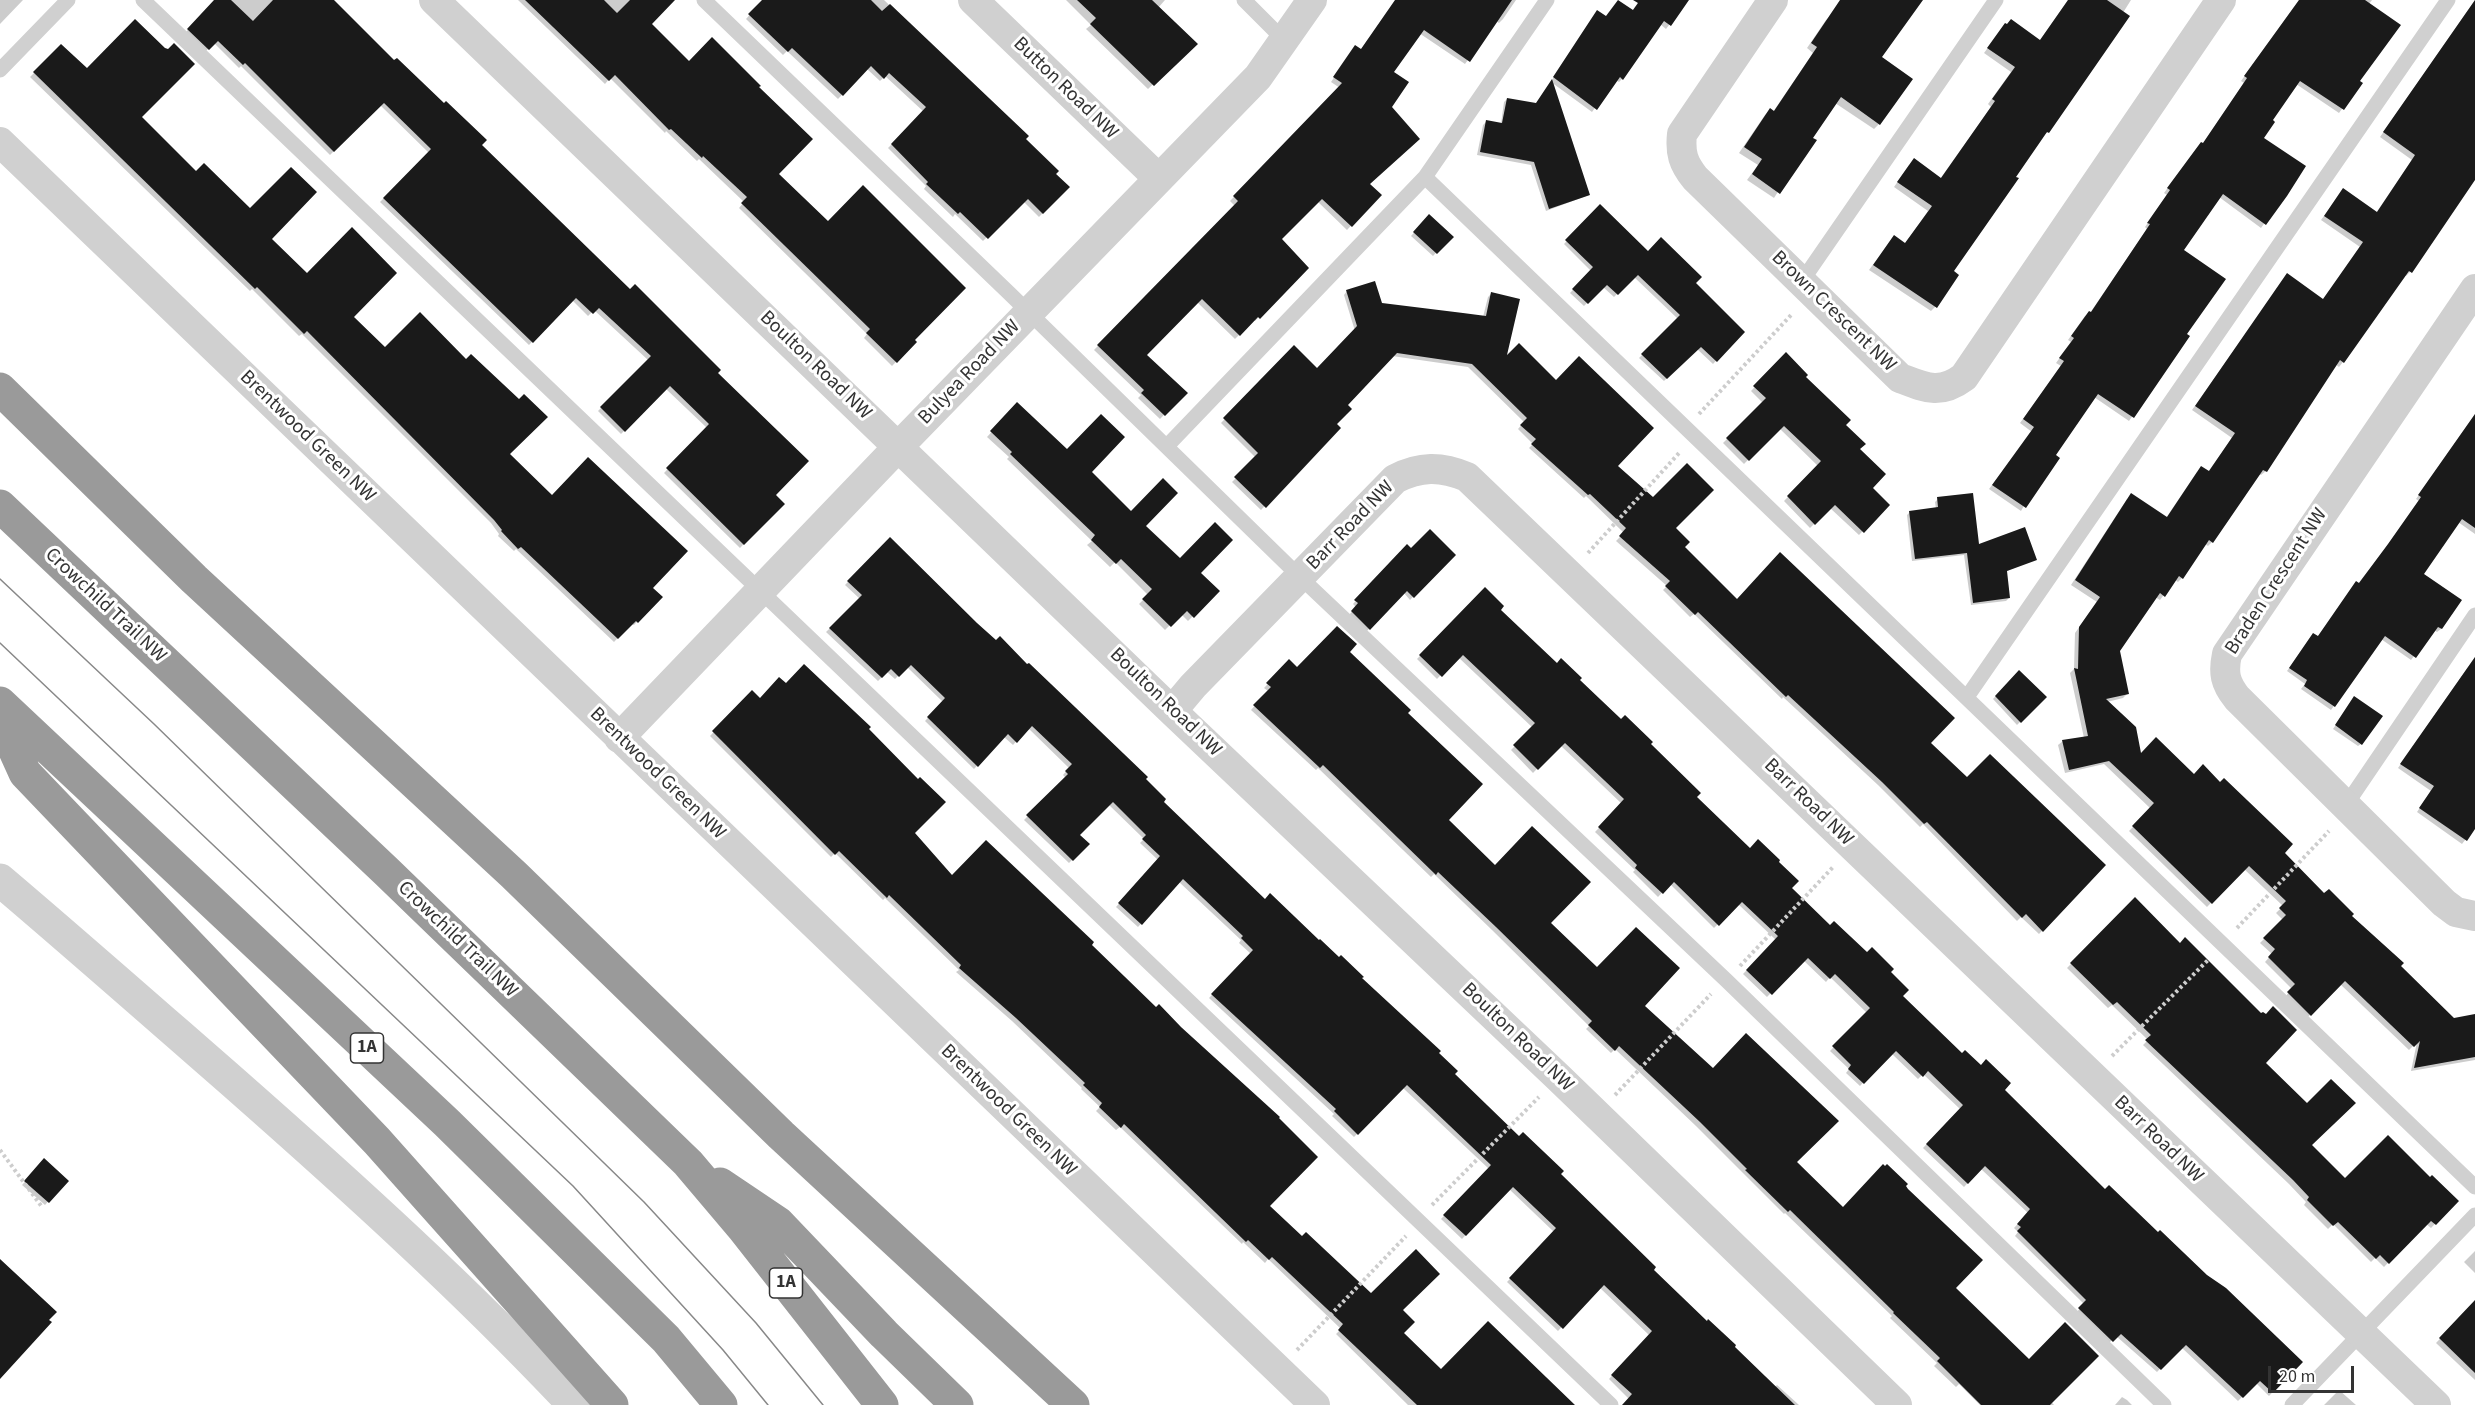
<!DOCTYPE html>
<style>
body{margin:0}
#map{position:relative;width:2475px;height:1405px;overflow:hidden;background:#fff;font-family:"Source Sans 3",sans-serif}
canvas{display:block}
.scale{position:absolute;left:2268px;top:1366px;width:86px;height:27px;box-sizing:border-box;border:3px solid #333;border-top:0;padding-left:8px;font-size:18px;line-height:21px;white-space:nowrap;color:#333;-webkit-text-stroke:4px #fff;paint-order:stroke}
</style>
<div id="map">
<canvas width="2475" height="1405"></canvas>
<div class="scale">20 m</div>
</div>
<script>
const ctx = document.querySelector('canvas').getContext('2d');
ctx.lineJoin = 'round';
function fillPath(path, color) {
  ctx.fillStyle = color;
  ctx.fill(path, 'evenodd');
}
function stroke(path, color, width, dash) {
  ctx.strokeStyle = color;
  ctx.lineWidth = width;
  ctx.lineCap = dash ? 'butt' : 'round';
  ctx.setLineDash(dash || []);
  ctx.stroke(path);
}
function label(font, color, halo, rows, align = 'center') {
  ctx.font = font + ' "Source Sans 3",sans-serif';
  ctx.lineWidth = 6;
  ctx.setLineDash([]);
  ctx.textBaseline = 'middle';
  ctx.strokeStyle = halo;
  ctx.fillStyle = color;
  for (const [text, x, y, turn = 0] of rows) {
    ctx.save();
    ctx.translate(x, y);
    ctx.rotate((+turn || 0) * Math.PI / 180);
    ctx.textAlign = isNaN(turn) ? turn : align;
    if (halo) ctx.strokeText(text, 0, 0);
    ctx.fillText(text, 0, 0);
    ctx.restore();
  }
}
fillPath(new Path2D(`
 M0,0h23l-23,24z
 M216,0h117l147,146 236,227 58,122 8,9 -42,44 -76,-75 43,-45 -41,-39 -45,45 -23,-23 50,-51 -54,-50 -6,6 -16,-16 -43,45 -149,-143 49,-49 -49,-48 -50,50 -89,-89 -2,2 -25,-25 -9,9 -20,-19z
 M518,0h154l-22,24 127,150 138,168 -23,24 -28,-28 3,-4 -128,-126 5,-6 -45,-43 -2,2 -31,-30 -1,2 -55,-55 -5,6z
 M763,0h121l143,136 -3,3 44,48 -29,30 -16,-16 -40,40 -28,-27 -2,3 -29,-28 2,-3 -38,-38 36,-36 -39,-36 -5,5 -13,-12 -29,30 -51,-48 -4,4 -37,-36z
 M1066,0h99l-7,8 37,36 -47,45 -62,-60 5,-4z
 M1396,0h120l-13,19 -4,4 -3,-2 -31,43 -46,-31 -27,39 -2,35 -22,77 12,11 -33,35 -30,-29 -37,38 27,29 -52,53 -1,-1 -19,19 -38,-37 -52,53 40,38 -25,26 -22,-21 3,-3 -47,-45 141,-144 -5,-5 110,-113 -9,-6 21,-31h8z
 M1640,0h48l-22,29 -6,-5 -38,55 -3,3 -4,-2 -23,32 -41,-30 38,113 -43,16 -15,-46 -54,-10 6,-30 3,-3 15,2 3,-22 3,-3 29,5 61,-92 8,6 27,-7z
 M1849,0h72l-42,57v67l-5,5 -39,-26 -61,95 -27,-18 11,-15 -19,-12 26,-38 5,-5 3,2 40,-59 -6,-5 19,-28z
 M2068,0h63l-83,132 -6,4 -90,136 -17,35 -4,4 -62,-41 25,-34 11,8 23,-33 -34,-24 15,-22 31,14 51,-72 -3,-3 23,-32 -27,-19 17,-23 38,12z
 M2299,0h73l-3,4 -11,78 3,1 -22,30 -43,-29 -25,36 -9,18 42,28 -43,62 -42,-31 -37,53 3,85 3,2 -59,84 -35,-24 -41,58 -32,56 -32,-22 43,-57 -12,-9 41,-57 -5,-3 15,-21 -3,-2 17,-24 5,-3 57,-84 -2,-2 22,-32 -3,-2 33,-45 5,-3 42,-62 -3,-2z
 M2475,0v168l-11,25 -54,79 -4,4 -2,-1 -61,87 -4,5 -4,-3 -69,107 -5,4 -2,-1 -47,68 -4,4 -3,-2 -23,34 -4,4 -3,-2 -15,20 -5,-3 -37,54 9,43 -4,4 -16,4 33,54 54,20 89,77 41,42 26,21 125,124v20l-64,11 6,-29 -8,8 -69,-66 -34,35 -22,-21 8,-9 -27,-27 7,-8 -12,-11 23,-23 -7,-7 7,-7 -39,-37 -37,38 -78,-76 22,-22 -47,-45 -39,9 -7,-28 5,-4 21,-3 -14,-65 4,-4 1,-36 22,-31 -26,-17 56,-86 39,19 31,-46h11l24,-34 -40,-28 95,-135 36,26 37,-54 -39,-27 18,-25 37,18 36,-53 -32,-23z
 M61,46l26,24 78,-20 -26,67 57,56 73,66 116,110 123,105 153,143 -27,28 -3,-1 -17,18 -98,-93 -2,2 -16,-15 1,-2 -8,-11 -189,-189 -3,2 -47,-47 -2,2 -220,-214z
 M1600,206l48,47 46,31 49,48 -30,32 -16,-15 -33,32 -25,-23 39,-39 -44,-42 -20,20 -11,-10 -19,19 -14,-13 21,-22 -27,-27z
 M1429,216l22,21 -18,19 -22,-20z
 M1347,291l34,13 102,13 5,-20 3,-3 14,66 111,107 58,61 9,19 53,54 193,142 38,36 137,86 -65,69 -18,-17 -4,4 -94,-97 -3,3 -42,-42 -95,-88 -1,2 -88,-85 -4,3 -27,-27 4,-4 -51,-45 8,-8 -38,-37 -2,2 -55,-50 4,-4 -15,-15 6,-7 -56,-55 -76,-11 -47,49 -10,19 4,4 -78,82 -29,-28 24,-24 -35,-35 73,-76 23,23 38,-39 -11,-36z
 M1786,355l58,70 14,24 12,39 18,17 -29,30 -29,-27 -20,20 -26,-27 34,-35 -39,-38 -35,36 -21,-21 40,-40 -12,-12z
 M1017,404l163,156 18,13 20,18 -30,30 -7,-7 -16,16 -26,-26 9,-9 -33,-33 -5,5 -23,-22 5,-4 -85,-82 2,-2 -22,-20z
 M2475,414v120l-17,-12 -36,52 38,26 -19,29 -4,3 -3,-2 -23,30 -30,-21 -50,71 -30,-21 4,-5 -18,-13 23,-33 7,-1 68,-88 34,-48 -3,-2z
 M1938,499l40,47 57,13 -30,13 4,26 -3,3 -35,4 -7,-50 -52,6 -5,-46 3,-3 26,-3 -1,-7z
 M890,539l86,85 167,155 19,23 103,99 95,77 77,75 15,21 107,100 92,96 124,117 2,-2 22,20h-164l-26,-26 40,-44 -50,-48 -41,44 -51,-49 47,-50 -45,-43 -47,50 -21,-20 48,-50 -86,-81 -49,49 -22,-21 2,-2 -125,-116 42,-44 -12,-11 2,-3 -62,-58 -41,45 -22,-20 42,-47 -18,-17 4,-4 -36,-35 -30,31 10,9 -19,19 -45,-43 42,-42 -3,-3 6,-7 -41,-40 -15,17 -9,-8 -30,32 -49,-48 18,-19 -36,-35 -12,12 -8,-7 -9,9 -52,-49 34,-33 -15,-14z
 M1411,550l43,5 -44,45 -6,-7 -38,39 -17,-17 7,-8 -3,-3 28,-31z
 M1485,589l13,21 59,55 21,15 71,64 46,53 135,130 59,45 12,24 61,59 41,35 102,101 53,43 143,128 -32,34 -13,-13 -18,18 -57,-54 -24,25 -41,-36 -8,8 -32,-31 8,-9 -69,-68 3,-4 -4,-4 14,-15 -47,-44 -17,18 -41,-39 37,-39 -37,-35 -5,5 -27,-26 -31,33 -14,-13 3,-4 -19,-18 37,-38 -37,-36 -4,5 -23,-22 -36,37 -24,-23 33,-34 -38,-36 -24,24 -44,-44 -12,13 -25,-25 2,-2 -40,-38 27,-28 -62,-59 -27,28 -22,-23 22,-22 -75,-71 -21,22 -20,-20z
 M1348,652l58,61 41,107 150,149 46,37 200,203 61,-23 50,102 100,117h-74l-21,-21 -3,3 -22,-21 3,-3 -47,-45 2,-2 -107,-103 -1,1 -88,-88 -81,-77 -4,4 -25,-24 3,-3 -97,-96 -58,-56 -3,3 -113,-109 -2,2 -65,-60 17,-19 -4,-3 25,-26 8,7z
 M2475,657v170l-13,17 -45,-32 14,-21 -33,-23z
 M2019,672l26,25 -28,28 -24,-26z
 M752,692l7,8 108,29 46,104 39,44 138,68 178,261 34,32 69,57 30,15 1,23 39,38 133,34h-166l-72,-71 5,-5 -73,-70 -3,4 -22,-21 -1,2 -122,-117 -4,3 -20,-19 4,-4 -19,-18 1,-1 -70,-67 -56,-49 3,-2 -74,-72 -2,2 -48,-47 -4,4 -121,-121z
 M2352,701l9,43 -3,2 -25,-17z
 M2135,899l129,164 46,82 35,35 85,-1 27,22 -26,27 -5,-4 -42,43 -9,-9 -4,4 -38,-38 -5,5 -24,-24 2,-3 -17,-18 -146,-139 5,-5 -36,-35 -4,3 -41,-40z
 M44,1161l23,20 -22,24 -23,-20z
 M2475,1251v22l-11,-11z
 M2475,1302v78l-39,-37z
 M2339,1390l17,15h-32z
 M2122,1397l5,3 5,5h-17z`), '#0003');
fillPath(new Path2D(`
 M214,0h17l22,21 20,-21h61l60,60 3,-2 47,45 2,-2 41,39 -5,5 148,144 5,-5 86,86 -3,3 91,88 -33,34 9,9 -41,41 -78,-77 43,-44 -39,-38 -45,46 -25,-25 51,-51 -52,-48 -6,6 -17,-16 -43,45 -150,-145 48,-49 -47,-46 -50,49 -89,-89 -2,2 -25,-24 -9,9 -22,-21z
 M525,0h79l13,13 13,-13h45l-23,24 37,37 23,-24 49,49 -2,1 54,52 -34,35 49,47 35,-36 103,103 -51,52 2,2 -20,21 -31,-30 4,-4 -129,-126 6,-6 -44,-41 -1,2 -31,-29 -2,1 -54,-55 -6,6z
 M762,0h109l11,11 8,-7 139,132 -3,3 33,32 -3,3 14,13 -27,27 -15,-15 -40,40 -28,-27 -2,2 -32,-30 2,-2 -37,-38 35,-37 -37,-34 -5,6 -13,-13 -28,30 -51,-48 -4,4 -40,-38z
 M1077,0h75l46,44 -44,42 -64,-62 6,-6z
 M1395,0h117l-42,62 -46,-32 -30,42 15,10 -17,25 28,32 -50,45 12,11 -30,32 -30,-28 -40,40 27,29 -49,51 -2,-2 -18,19 -38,-37 -55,56 41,38 -23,23 -24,-23 3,-3 -47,-45 141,-144 -5,-5 109,-113 -9,-6 22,-32 6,4z
 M1618,0l15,10 5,-7 -5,-3h56l-18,26 -7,-5 -41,59 -3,-3 -23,33 -44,-33 44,-67 9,6z
 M1840,0h83l-41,57 31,22 -33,46 -39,-28 -28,41 4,2 -37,54 -28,-20 10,-15 -18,-12 26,-39 4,3 43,-64 -6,-4z
 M2068,0h39l23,16 -81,117 -2,-1 -31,45 3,1 -65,93 5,4 -22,33 -64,-43 21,-30 11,8 27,-37 -35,-24 17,-24 27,20 54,-77 -3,-2 23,-32 -28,-19 18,-25 2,1 4,-5 29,21z
 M2299,0h66l36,25 -41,56 3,2 -19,27 -44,-29 -27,39 2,2 -11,16 42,28 -19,30 -21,29 -43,-31 -39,56 42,29 -39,55 3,2 -56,82 -36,-24 -42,61 4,3 -34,50 -34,-23 42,-58 -11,-8 41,-58 -5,-3 15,-20 -3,-2 18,-25 2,1 59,-88 -3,-1 23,-33 -3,-2 34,-46 2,1 44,-65 -3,-2z
 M2475,0v180l-63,93 -3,-2 -65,92 -4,-3 -73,112 -4,-2 -50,73 -4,-3 -26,39 -4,-3 -14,21 -5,-4 -40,58 9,43 -23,5 30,28 5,26 15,-16 38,37 9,-10 17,18 4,-4 69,66 -8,9 39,40 5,-4 25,25 -2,2 52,47 -3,3 53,52 21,-4v43l-61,11 6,-27 -6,6 -69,-66 -34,35 -24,-24 8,-8 -27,-27 7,-8 -12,-11 23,-23 -7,-7 7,-7 -37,-35 -37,38 -80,-78 22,-23 -45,-42 -40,9 -7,-30 26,-4 -14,-68 4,1 1,-42 21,-30 -25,-17 56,-87 36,24 34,-51 8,5 26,-38 -40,-27 92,-133 36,26 40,-57 -39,-26 19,-28 34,24 38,-57 -32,-23z
 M135,19l30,29 3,1 6,-6 21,21 -53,53 54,54 8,-8 46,45 41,-41 26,25 -45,47 35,34 45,-46 45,46 -43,44 31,30 35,-35 46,47 5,-5 48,45 5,-5 24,23 -38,37 42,41 36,-38 100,94 -35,37 10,9 -25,26 -2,-2 -18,18 -97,-92 -3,2 -17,-18 1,-1 -8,-10 -187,-189 -3,3 -47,-47 -2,2 -222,-217 28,-28 26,24z
 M1552,79l38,116 -41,14 -15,-47 -54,-10 6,-32 16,3 5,-25 29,5z
 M1600,204l48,47 13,-14 41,40 -6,6 49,49 -28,30 -16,-15 -34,32 -26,-25 39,-39 -42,-40 -20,20 -11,-10 -19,19 -16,-15 21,-22 -28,-27z
 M1429,214l25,23 -17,17 -24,-22z
 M1375,281l7,22 81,10 23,3 5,-24 29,7 -13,56 12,-12 37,37 23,-24 75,72 -36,38 35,31 34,-34 27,27 -38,38 14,14 -5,5 52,52 43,-47 175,166 -24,25 36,34 23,-23 116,111 -63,67 -17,-18 -4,4 -95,-96 -3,2 -42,-42 -94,-87 -2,2 -88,-85 -3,3 -30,-29 5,-5 -51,-45 7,-8 -36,-34 -2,1 -57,-51 5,-5 -16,-14 7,-7 -55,-54 -75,-11 -49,52 4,4 -15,15 4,4 -75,80 -32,-31 24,-24 -35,-35 71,-73 23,23 40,-42 -11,-36z
 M1786,352l22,23 -2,2 45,43 -5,5 20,19 -6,5 26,25 -13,14 17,17 -26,28 -29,-28 -20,20 -28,-29 34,-35 -37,-35 -35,35 -23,-23 40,-40 -13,-12z
 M1017,402l50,47 34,-35 24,23 -33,35 39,39 32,-33 15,15 -32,33 34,32 35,-36 18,18 -32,33 19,18 -26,27 -7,-7 -16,16 -29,-28 10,-10 -31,-30 -5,5 -25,-24 4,-5 -85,-81 2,-2 -22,-21z
 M2475,414v114l-13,-9 -38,55 38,26 -20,29 -4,-2 -22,31 -31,-22 -50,71 -31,-21 3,-6 -18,-12 24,-35 5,3 38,-55 3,2 29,-39 33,-47 -3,-2z
 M1973,493l6,51 46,-17 12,33 -30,11 3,27 -37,5 -6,-50 -52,6 -6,-48 29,-4 -1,-10z
 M1430,529l26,26 -42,43 -7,-7 -37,39 -19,-19 7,-8 -4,-3 53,-56 4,4z
 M890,537l87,86 19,17 4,-4 27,28 2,-1 22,21 97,93 -2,2 20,20 -2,3 101,97 5,-6 49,47 1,-1 19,18 2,-2 23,22 -2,1 79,73 -2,2 19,18 -3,3 64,62 4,-4 41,39 -3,3 95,93 -2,3 53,51 1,-2 28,26 -1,2 60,58h-173l10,-11 -21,-19 41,-44 -48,-46 -41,44 -54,-51 47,-50 -43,-41 -47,49 -23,-21 48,-50 -84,-80 -49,50 -24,-24 2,-2 -125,-115 42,-44 -12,-12 2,-2 -60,-57 -41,46 -24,-22 42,-47 -18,-17 4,-4 -33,-33 -33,33 10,9 -17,17 -47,-46 42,-41 -3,-3 7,-7 -40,-38 -15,17 -9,-9 -30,33 -51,-50 18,-19 -34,-33 -12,12 -8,-8 -9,9 -53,-50 33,-33 -15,-14z
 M1485,587l19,19 -3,4 56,53 4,-5 21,20 -2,2 41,39 4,-4 28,27 -2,2 50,49 -4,4 53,51 8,-9 22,21 -1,2 20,19 -7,7 38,37 4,-4 33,31 5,-5 22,22 -3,3 18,18 -6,6 59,57 3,-3 16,15 5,-6 25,24 -6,7 100,99 4,-4 49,47 2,-2 47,45 19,13 77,74 -30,31 -13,-12 -17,17 -57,-53 -25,25 -40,-36 -8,8 -35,-34 8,-8 -69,-69 4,-4 -4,-3 13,-15 -45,-43 -17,18 -42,-40 37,-39 -35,-34 -5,6 -27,-26 -32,33 -16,-15 3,-4 -19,-19 38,-38 -35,-34 -5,5 -22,-21 -36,37 -26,-25 32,-34 -36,-34 -23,24 -45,-44 -11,12 -28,-26 2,-3 -39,-38 26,-28 -59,-56 -27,27 -25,-25 22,-22 -72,-68 -21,22 -23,-22z
 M1337,626l20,18 -7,8 61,58 -3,3 75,71 -34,36 46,45 37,-39 59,56 -40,41 46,44 39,-40 44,41 -35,38 68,62 33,-35 93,88 -42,41 46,45 40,-43 2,2 2,-2 21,20 -2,2 2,3 75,71 -27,28 73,71 36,-37 34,34 -49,49h-69l-44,-44 3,-3 -47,-45 1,-1 -104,-102 -2,2 -43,-42 2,-1 -47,-47 -81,-76 -4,5 -27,-26 4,-4 -96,-94 -58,-55 -2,3 -113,-110 -3,3 -67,-63 18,-18 -5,-4 23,-24 8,8z
 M2475,657v172l-8,12 -48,-33 15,-22 -34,-22z
 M804,664l67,63 -2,2 49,50 2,-2 26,25 -31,31 37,42 34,-35 108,102 -2,3 64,62 3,-3 22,23 99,90 -1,1 39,39 -48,49 32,30 4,-4 65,61 45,-44 24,25 -37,36 12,12 -11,11 37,36 47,-48 87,84h-158l-79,-75 5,-6 -71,-67 -3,3 -21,-20 -2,2 -122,-118 -3,4 -22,-21 3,-4 -19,-18 2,-2 -69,-65 -57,-50 2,-3 -72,-70 -2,3 -48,-47 -4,4 -123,-124 40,-41 8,8 19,-21 7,6z
 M2019,670l28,27 -26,26 -26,-27z
 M2354,696l29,20 -21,29 -27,-20z
 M2135,897l45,46 5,-6 76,76 2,-1 3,2 7,-8 24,24 -31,33 41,40 24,-24 25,24 -44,42 33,33 43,-43 42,42 2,-2 27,26 -23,24 -5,-4 -42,43 -9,-9 -4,4 -38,-37 -5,4 -26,-26 2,-3 -16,-17 -148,-140 6,-5 -34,-33 -4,3 -43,-42z
 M44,1158l25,23 -20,22 -25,-22z
 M0,1259l57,53 -8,8 3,2 -52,57z
 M2475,1300v73l-36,-35z`), '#1a1a1a');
stroke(new Path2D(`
 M1699,414l93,-100
 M1588,553l92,-101
 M2237,928l92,-97
 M1740,966l94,-100
 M2112,1056l96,-96
 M1615,1095l96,-101
 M0,1150l42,57
 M1432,1205l107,-108
 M1297,1350l109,-114`), '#cdcdcd', 4, [3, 3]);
stroke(new Path2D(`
 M143,0l1468,1405
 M704,0l305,293 291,284 426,403 438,425
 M1244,0l40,40
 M0,70l68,-70
 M1425,177l1050,1010
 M1802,281l194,-281
 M1167,446l258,-269 122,-177
 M1967,697l481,-697
 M2346,805l129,-190
 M2292,1405l183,-190`), '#d0d0d0', 15);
stroke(new Path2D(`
 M434,0l738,711 387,367 338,327
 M973,0l185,178
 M1773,0l-91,134c-2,19 1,29 13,44l205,200c26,10 40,17 64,-1l257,-377
 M0,142l1315,1263
 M2475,289l-248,365c-4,19 -2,29 10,44l207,205 12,9 19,4
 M1172,711l21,-25 202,-207c25,-13 46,-13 72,-2l969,928
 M619,738l280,-292 359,-369 54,-77`), '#d0d0d0', 30);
stroke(new Path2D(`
 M0,880c79,67 156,135 234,203 117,103 233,208 340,322`), '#d0d0d0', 33);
stroke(new Path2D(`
 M0,389l194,190 320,296 267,260 292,270
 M0,506l387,366 301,291 55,65 139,177
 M0,703l447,420 219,216 55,66
 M0,718l25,55 352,368 235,264
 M720,1184l58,39 106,111 73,71`), '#9a9a9a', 33);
stroke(new Path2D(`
 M0,579l154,145 490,478 112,121 67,82
 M0,643l573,543 150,164 45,55`), '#888', 1.5);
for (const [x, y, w] of [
 [367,1048,33],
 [786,1283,33]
]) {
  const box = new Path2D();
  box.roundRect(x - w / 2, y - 15, w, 30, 4.5);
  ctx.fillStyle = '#fff';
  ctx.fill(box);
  stroke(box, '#333', 1.5);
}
label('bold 18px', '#333', null, [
 ["1A",367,1048],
 ["1A",786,1283]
]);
label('20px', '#333', '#fff', [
 ["Button Road NW",1065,89,44],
 ["Brown Crescent NW",1833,312,44],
 ["Boulton Road NW",815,366,44],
 ["Bulyea Road NW",970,373,-46],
 ["Brentwood Green NW",307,437,44],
 ["Barr Road NW",1351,526,-46],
 ["Braden Crescent NW",2277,582,-57],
 ["Crowchild Trail NW",105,606,43],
 ["Boulton Road NW",1165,703,44],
 ["Brentwood Green NW",657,774,44],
 ["Barr Road NW",1808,803,44],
 ["Crowchild Trail NW",457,940,44],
 ["Boulton Road NW",1517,1038,44],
 ["Brentwood Green NW",1008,1111,44],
 ["Barr Road NW",2158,1140,44]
]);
</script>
